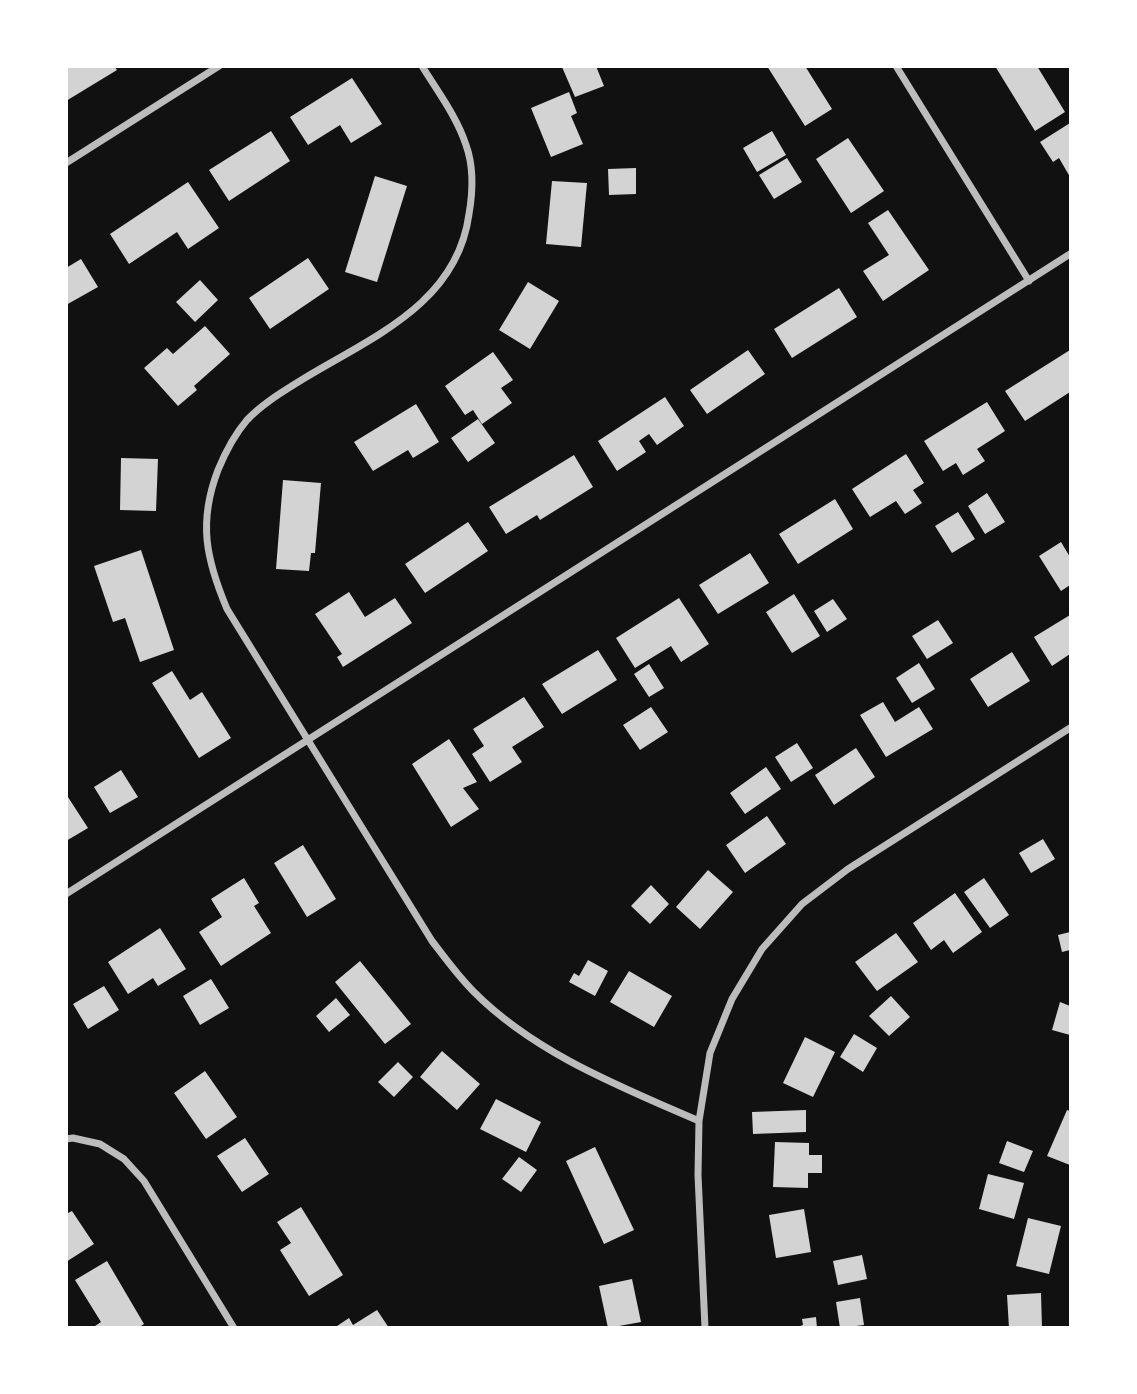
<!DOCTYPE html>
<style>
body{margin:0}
#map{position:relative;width:1137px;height:1394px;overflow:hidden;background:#111;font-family:"Titillium Web",sans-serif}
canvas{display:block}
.frame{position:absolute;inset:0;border:68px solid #fff;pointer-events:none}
</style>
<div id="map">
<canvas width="1137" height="1394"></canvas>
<div class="frame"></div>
</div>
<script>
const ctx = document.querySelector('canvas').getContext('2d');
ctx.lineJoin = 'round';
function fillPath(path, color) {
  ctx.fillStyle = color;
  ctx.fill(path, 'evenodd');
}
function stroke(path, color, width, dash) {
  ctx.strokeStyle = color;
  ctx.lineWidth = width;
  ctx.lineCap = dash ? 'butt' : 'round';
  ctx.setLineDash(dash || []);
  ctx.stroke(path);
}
fillPath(new Path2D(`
 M66,66h48l3,4 -51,31z
 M596,66l8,20 -29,11 -13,-30z
 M767,66h38l27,43 -27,17z
 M995,66h42l28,46 -30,19z
 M352,78l30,46 -31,19 -11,-18 -32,20 -18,-28z
 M569,92l8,21 -6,3 12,28 -32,13 -20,-49z
 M1070,123v54l-11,-19 -6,4 -13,-20z
 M271,131l19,30 -61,40 -20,-31z
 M772,131l14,24 -29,17 -14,-24z
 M848,138l36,53 -33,22 -35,-54z
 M787,158l15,24 -28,17 -15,-24z
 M636,168v26l-27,1 -1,-26z
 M375,176l32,10 -30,96 -32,-10z
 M552,181l35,2 -6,64 -35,-3z
 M188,182l31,46 -31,21 -11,-17 -48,32 -19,-30z
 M888,210l41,60 -46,31 -20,-30 26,-16 -21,-32z
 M308,258l21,31 -59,40 -21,-31z
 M81,259l17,28 -32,18v-37z
 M200,280l18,20 -23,22 -19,-20z
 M528,282l31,19 -29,48 -31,-19z
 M839,288l18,29 -65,41 -18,-29z
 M205,326l25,28 -36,32 3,4 -19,16 -34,-38 23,-20 6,6z
 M748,350l17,24 -58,40 -17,-24z
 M1070,350v42l-45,29 -20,-30z
 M493,352l20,28 -12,8 11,15 -30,21 -9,-14 -8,5 -20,-29z
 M665,397l19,29 -27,19 -8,-11 -10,7 7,11 -29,19 -19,-30z
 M987,402l18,29 -28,18 8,12 -22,14 -7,-12 -13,8 -19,-30z
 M416,404l23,38 -26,16 -5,-8 -35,21 -19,-29z
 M478,419l17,24 -27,19 -17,-24z
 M906,454l18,29 -11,7 9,13 -17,11 -9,-13 -26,16 -18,-28z
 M574,455l19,32 -53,33 -3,-5 -31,19 -17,-27z
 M121,458l37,1 -2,52 -36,-1z
 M283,480l38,3 -6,70h-4l-2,18 -33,-2z
 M987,493l18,29 -20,12 -17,-28z
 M835,499l18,30 -55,35 -19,-30z
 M958,512l17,27 -23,14 -17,-27z
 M468,522l20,29 -63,42 -20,-29z
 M1061,542l9,15v28l-9,6 -22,-35z
 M141,550l33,100 -34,12 -15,-44 -12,4 -19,-56z
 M750,553l19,30 -51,31 -19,-29z
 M349,592l16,25 30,-19 17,25 -69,44 -6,-10 5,-3 -27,-40z
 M794,594l26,42 -28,17 -26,-41z
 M679,598l30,46 -28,18 -10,-16 -36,22 -19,-30z
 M833,599l14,20 -20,13 -13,-21z
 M1070,615v39l-18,12 -18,-29z
 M938,620l15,23 -26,16 -15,-23z
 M598,650l19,30 -55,34 -20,-30z
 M1012,652l18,29 -42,26 -18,-28z
 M919,663l16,26 -23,14 -16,-25z
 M649,664l15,24 -15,9 -15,-23z
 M172,671l18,29 12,-8 29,46 -32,20 -47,-75z
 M524,697l20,30 -32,20 10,15 -32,20 -18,-28 12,-8 -11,-17z
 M883,702l12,20 24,-15 14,22 -47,28 -26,-42z
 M651,707l17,25 -28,18 -17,-25z
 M449,739l28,43 -14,6 16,21 -28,18 -39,-63z
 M797,743l16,25 -22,14 -16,-25z
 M856,748l19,29 -41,28 -19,-30z
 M766,767l15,22 -36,25 -15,-21z
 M121,770l17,27 -28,16 -16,-26z
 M66,794l22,34 -22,13z
 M767,816l19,28 -41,29 -19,-28z
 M1043,839l12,20 -24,14 -12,-20z
 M303,845l33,54 -29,18 -33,-54z
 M708,870l25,22 -33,37 -24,-22z
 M244,878l15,25 -5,3 17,27 -50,33 -22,-34 23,-15 -11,-18z
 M984,878l25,37 -19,13 -26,-36z
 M651,885l18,19 -19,20 -19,-18z
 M955,893l27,39 -29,21 -9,-13 -13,10 -18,-27z
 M160,928l26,41 -28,17 -5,-8 -25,16 -20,-32z
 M1070,932v18l-8,2 -4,-17z
 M896,933l22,29 -41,29 -22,-29z
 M588,960l20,11 -13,25 -26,-14 5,-9 5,3z
 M360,961l51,63 -26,20 -50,-62z
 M629,971l43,25 -18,31 -44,-25z
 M211,979l18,29 -29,17 -17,-29z
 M104,986l15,24 -31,19 -15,-25z
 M891,996l19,21 -21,19 -20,-20z
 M336,998l14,17 -21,17 -13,-16z
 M1060,1002l10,4v29l-18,-5z
 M854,1034l23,14 -14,24 -23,-15z
 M805,1037l30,15 -22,45 -30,-14z
 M442,1051l38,33 -23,26 -37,-33z
 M398,1062l15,15 -19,20 -16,-15z
 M205,1071l32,46 -31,22 -32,-46z
 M496,1099l45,23 -15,30 -46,-23z
 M806,1110v22l-53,2 -1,-22z
 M1067,1110l3,1v54l-23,-9z
 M245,1138l24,36 -27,18 -25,-36z
 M1007,1141l26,10 -9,21 -25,-9z
 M775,1142l34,1v12h13v18h-14v15l-35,-1z
 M595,1147l39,83 -30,14 -38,-83z
 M519,1157l18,13 -16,22 -19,-13z
 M988,1174l36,9 -10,36 -35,-10z
 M301,1207l42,68 -34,21 -29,-46 11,-7 -14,-21z
 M804,1209l7,43 -35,6 -7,-43z
 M72,1211l22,33 -28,18v-48z
 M1028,1218l33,8 -12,48 -33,-8z
 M862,1255l5,24 -29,6 -5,-24z
 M107,1261l37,63 -6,4h-46l9,-6 -26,-42z
 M632,1279l9,43 -33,6 -9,-42z
 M1041,1293l1,35h-33l-2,-33z
 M860,1298l4,27 -24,3 -4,-26z
 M377,1310l12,18h-55l15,-10 4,7z
 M816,1317l1,11h-23l9,-3 -1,-6z`), '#d3d3d3');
stroke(new Path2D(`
 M422,66c16,26 35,51 44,79 8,22 7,46 3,69 -12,90 -97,123 -166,165 -19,12 -40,24 -56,41 -12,14 -22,33 -29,50 -20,52 -12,89 9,139l205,332c13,17 26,35 41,50 61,62 148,96 226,130
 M896,66l133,215
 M66,163l153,-97
 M66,894l1004,-640
 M66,1139l7,-1 27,6 24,15 20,22 90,147
 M705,1328l-7,-153 1,-54 11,-68 22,-54 30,-50 40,-45 46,-35 222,-141`), '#bcbcbc', 7);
</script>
